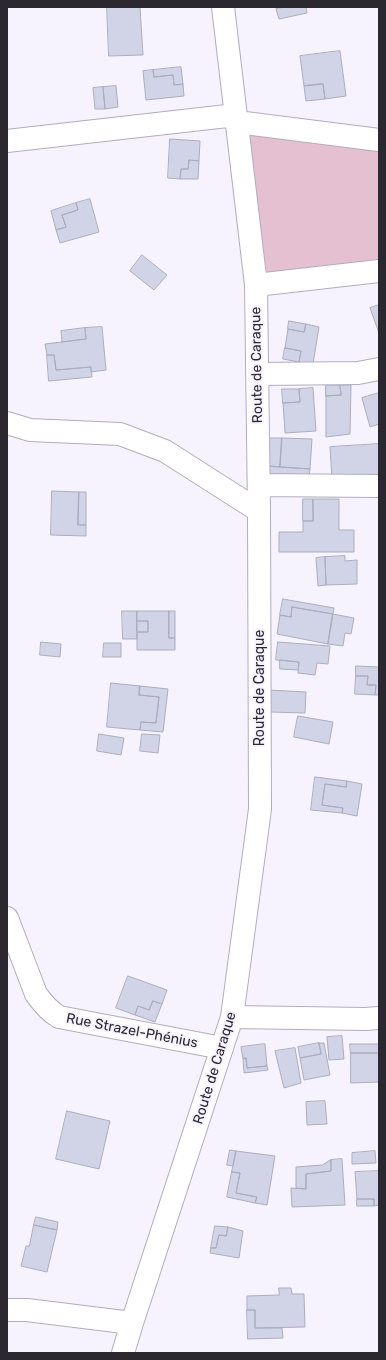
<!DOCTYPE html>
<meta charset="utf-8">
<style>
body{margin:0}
#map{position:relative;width:386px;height:1360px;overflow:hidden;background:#f7f3fe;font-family:Rubik,sans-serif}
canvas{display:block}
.frame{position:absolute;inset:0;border:8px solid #2b282f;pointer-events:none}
</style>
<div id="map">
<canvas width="386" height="1360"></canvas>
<div class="frame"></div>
</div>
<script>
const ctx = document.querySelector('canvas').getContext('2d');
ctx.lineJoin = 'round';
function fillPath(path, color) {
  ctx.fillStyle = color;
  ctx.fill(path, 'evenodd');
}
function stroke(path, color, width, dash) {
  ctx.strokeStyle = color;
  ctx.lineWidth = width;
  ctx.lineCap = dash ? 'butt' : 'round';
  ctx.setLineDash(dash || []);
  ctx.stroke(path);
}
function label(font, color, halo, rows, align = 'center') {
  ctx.font = font + ' Rubik,sans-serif';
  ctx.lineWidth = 4;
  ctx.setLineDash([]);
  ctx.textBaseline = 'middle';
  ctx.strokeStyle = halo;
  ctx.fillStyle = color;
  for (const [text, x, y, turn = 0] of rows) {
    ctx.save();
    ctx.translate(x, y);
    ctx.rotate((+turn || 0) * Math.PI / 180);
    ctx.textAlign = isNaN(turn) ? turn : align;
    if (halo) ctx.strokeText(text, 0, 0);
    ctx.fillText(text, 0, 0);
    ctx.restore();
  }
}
fillPath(new Path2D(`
 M247,131l132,18v116l-112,11z`), '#e5c0d1');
const building = new Path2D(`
 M107,7h33l3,48 -34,1z
 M286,7h20l1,6 -28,6 -3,-10z
 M340,51l6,45 -21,3 -2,-15 -19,2 -4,-30z
 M181,67l2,17 -9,1 -1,-10 -19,2 -1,-7z
 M153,70l1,7 19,-2 1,10 9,-1 1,12 -38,4 -3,-29z
 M323,84l2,15 -19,2 -2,-15z
 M116,86l2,21 -13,2 -2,-22z
 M103,87l2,22h-10l-2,-21z
 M170,139l30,2 -1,20 -10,-1 -1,9h-7l-1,10 -12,-1z
 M189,160l10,1 -1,18h-18l1,-10h7z
 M90,199l9,33 -39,11 -4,-13 10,-3 -4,-12 16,-5 -2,-7z
 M76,203l2,7 -16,5 4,12 -10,3 -5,-19z
 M142,255l25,20 -13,15 -24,-19z
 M379,305v28l-9,-25z
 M289,321l17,3 -2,8 -16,-3z
 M306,324l13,3 -6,37 -14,-2 2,-11 -16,-3 3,-19 16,3z
 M102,327l4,43 -15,2v-5l-35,3 -2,-15h-7l-2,-11 41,-5 -1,-11z
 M85,328l1,11 -24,3 -1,-11z
 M285,348l16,3 -2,11 -16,-3z
 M47,355h7l2,15 35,-3 1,10 -43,4z
 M326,385h14l1,10 -15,1z
 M340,385h11l-1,49 -24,3v-41l15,-1z
 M313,388l3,43 -31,2 -2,-30 17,-1 -1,-13z
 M282,389h17l1,13 -17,1z
 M379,393v31l-9,3 -8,-29z
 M269,438h13l-2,29 -11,-1z
 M282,438l30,1 -2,30 -30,-2z
 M379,444v32l-47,3 -2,-32z
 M269,466l41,3 -1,8 -41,-3z
 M52,491l27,1 -1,33h8v11l-35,-1z
 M79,492h7v33h-8z
 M303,499h10v22h-10z
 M313,499h26v31h15v22h-75v-20h24v-11h10z
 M345,556v5l12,-1v24l-31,1 -1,-28z
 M325,557l1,28 -8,1 -2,-28z
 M283,599l51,9 -1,6 -41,-7 -1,10 -11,-2z
 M292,607l41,7 -5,30 -51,-10 3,-19 11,2z
 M122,611h15v28h-14z
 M137,611h32v27h6v12h-38v-18h11v-11h-11z
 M169,611h6v27h-6z
 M333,614l21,4 -3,16 -6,-1 -2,13 -15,-2z
 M137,621h11v11h-11z
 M41,642l20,2 -1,13 -20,-2z
 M278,642l52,4 -2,18 -11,-1 -2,12 -17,-2 1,-11 -23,-2z
 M104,643h17v14h-18z
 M280,660l19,2 -1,8 -18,-1z
 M356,666l23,1v28h-4l1,-10h-9l1,-9h-12z
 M356,676h12l-1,9h9l-1,10 -20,-1z
 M111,683l29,3 -1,9 20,2 -3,26 -15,-1 -1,8 -33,-3z
 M140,686l28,3 -5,43 -23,-2 1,-8 15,1 3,-26 -20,-2z
 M269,690l37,2 -1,21 -36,-1z
 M298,716l35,6 -4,22 -35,-7z
 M99,734l25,4 -3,17 -24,-4z
 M142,734l18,1 -2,18 -18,-2z
 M315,777l32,4 -1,6 -21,-3 -3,21 21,3 -1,5 -31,-3z
 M347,781l15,3 -5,32 -15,-3 1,-5 -21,-3 3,-21 21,3z
 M128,976l39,14 -5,14 -9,-3 -4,9 -11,-4 -3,9 -19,-7z
 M153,1001l9,3 -7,18 -20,-7 3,-9 11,4z
 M342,1036l2,23 -15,1 -2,-23z
 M319,1043h5l6,32 -26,5 -4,-22 21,-4z
 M319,1043l2,11 -21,4 -2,-11z
 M265,1044l2,22 -20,2 -1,-10 -3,1 -2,-12z
 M350,1044h29v9h-28z
 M295,1048l6,35 -17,5 -9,-37z
 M351,1053h28v29l-28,1z
 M246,1058l1,10 20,-2 1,4 -24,3 -1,-14z
 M325,1101l2,23 -20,1 -1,-23z
 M67,1111l43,10 -11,48 -43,-10z
 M230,1150l6,1 -3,15 -6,-1z
 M236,1151l39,5 -8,49 -12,-2 2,-6 -21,-4 4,-20 -8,-1z
 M375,1151l1,12 -24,1v-11z
 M342,1159l3,46 -53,2 -1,-19 15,1v-15l25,-3v-11z
 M331,1160v11l-25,3v15l-10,-1v-21l26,-2z
 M379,1171v34l-5,1v-7h-17l-2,-27z
 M232,1172l8,1 -4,20 21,4 -2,6 -28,-6z
 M357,1199h17v7h-17z
 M36,1217l22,5 -1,8 -23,-5z
 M34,1225l23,5 -10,42 -26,-6 5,-20h3z
 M215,1226l13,1 -2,9 -7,-1 -3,13h-5z
 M228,1227l15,4 -4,27 -29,-5 1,-5h5l3,-13 7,1z
 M279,1288h12l1,6h12l1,33 -50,1v-18h-8v-14l32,-1z
 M247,1310h8v18h27l1,10 -35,1z`);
fillPath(building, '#d1d4e6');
stroke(building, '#abadbf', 1);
const minor = new Path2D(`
 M237,122l142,18
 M7,141l229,-26
 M256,285l123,-14
 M257,374l101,-1 21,-4
 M7,423l23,7 90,4 45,17 94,60
 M259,485l120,1
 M7,918l29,76c7,10 13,17 23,23l163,31
 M232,1017l133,2 14,-1
 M7,1310h20l105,13
 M123,1353l9,-30 100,-306 28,-208 -1,-298 -3,-226 -33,-278`);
stroke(minor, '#b2acbd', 24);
stroke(minor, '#fff', 22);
label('14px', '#2b282f', '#f7f3fe', [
 ["Route de Caraque",257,365,-91],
 ["Route de Caraque",260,688,-90],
 ["Rue Strazel-Phénius",132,1031,11],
 ["Route de Caraque",215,1068,-73]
]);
</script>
